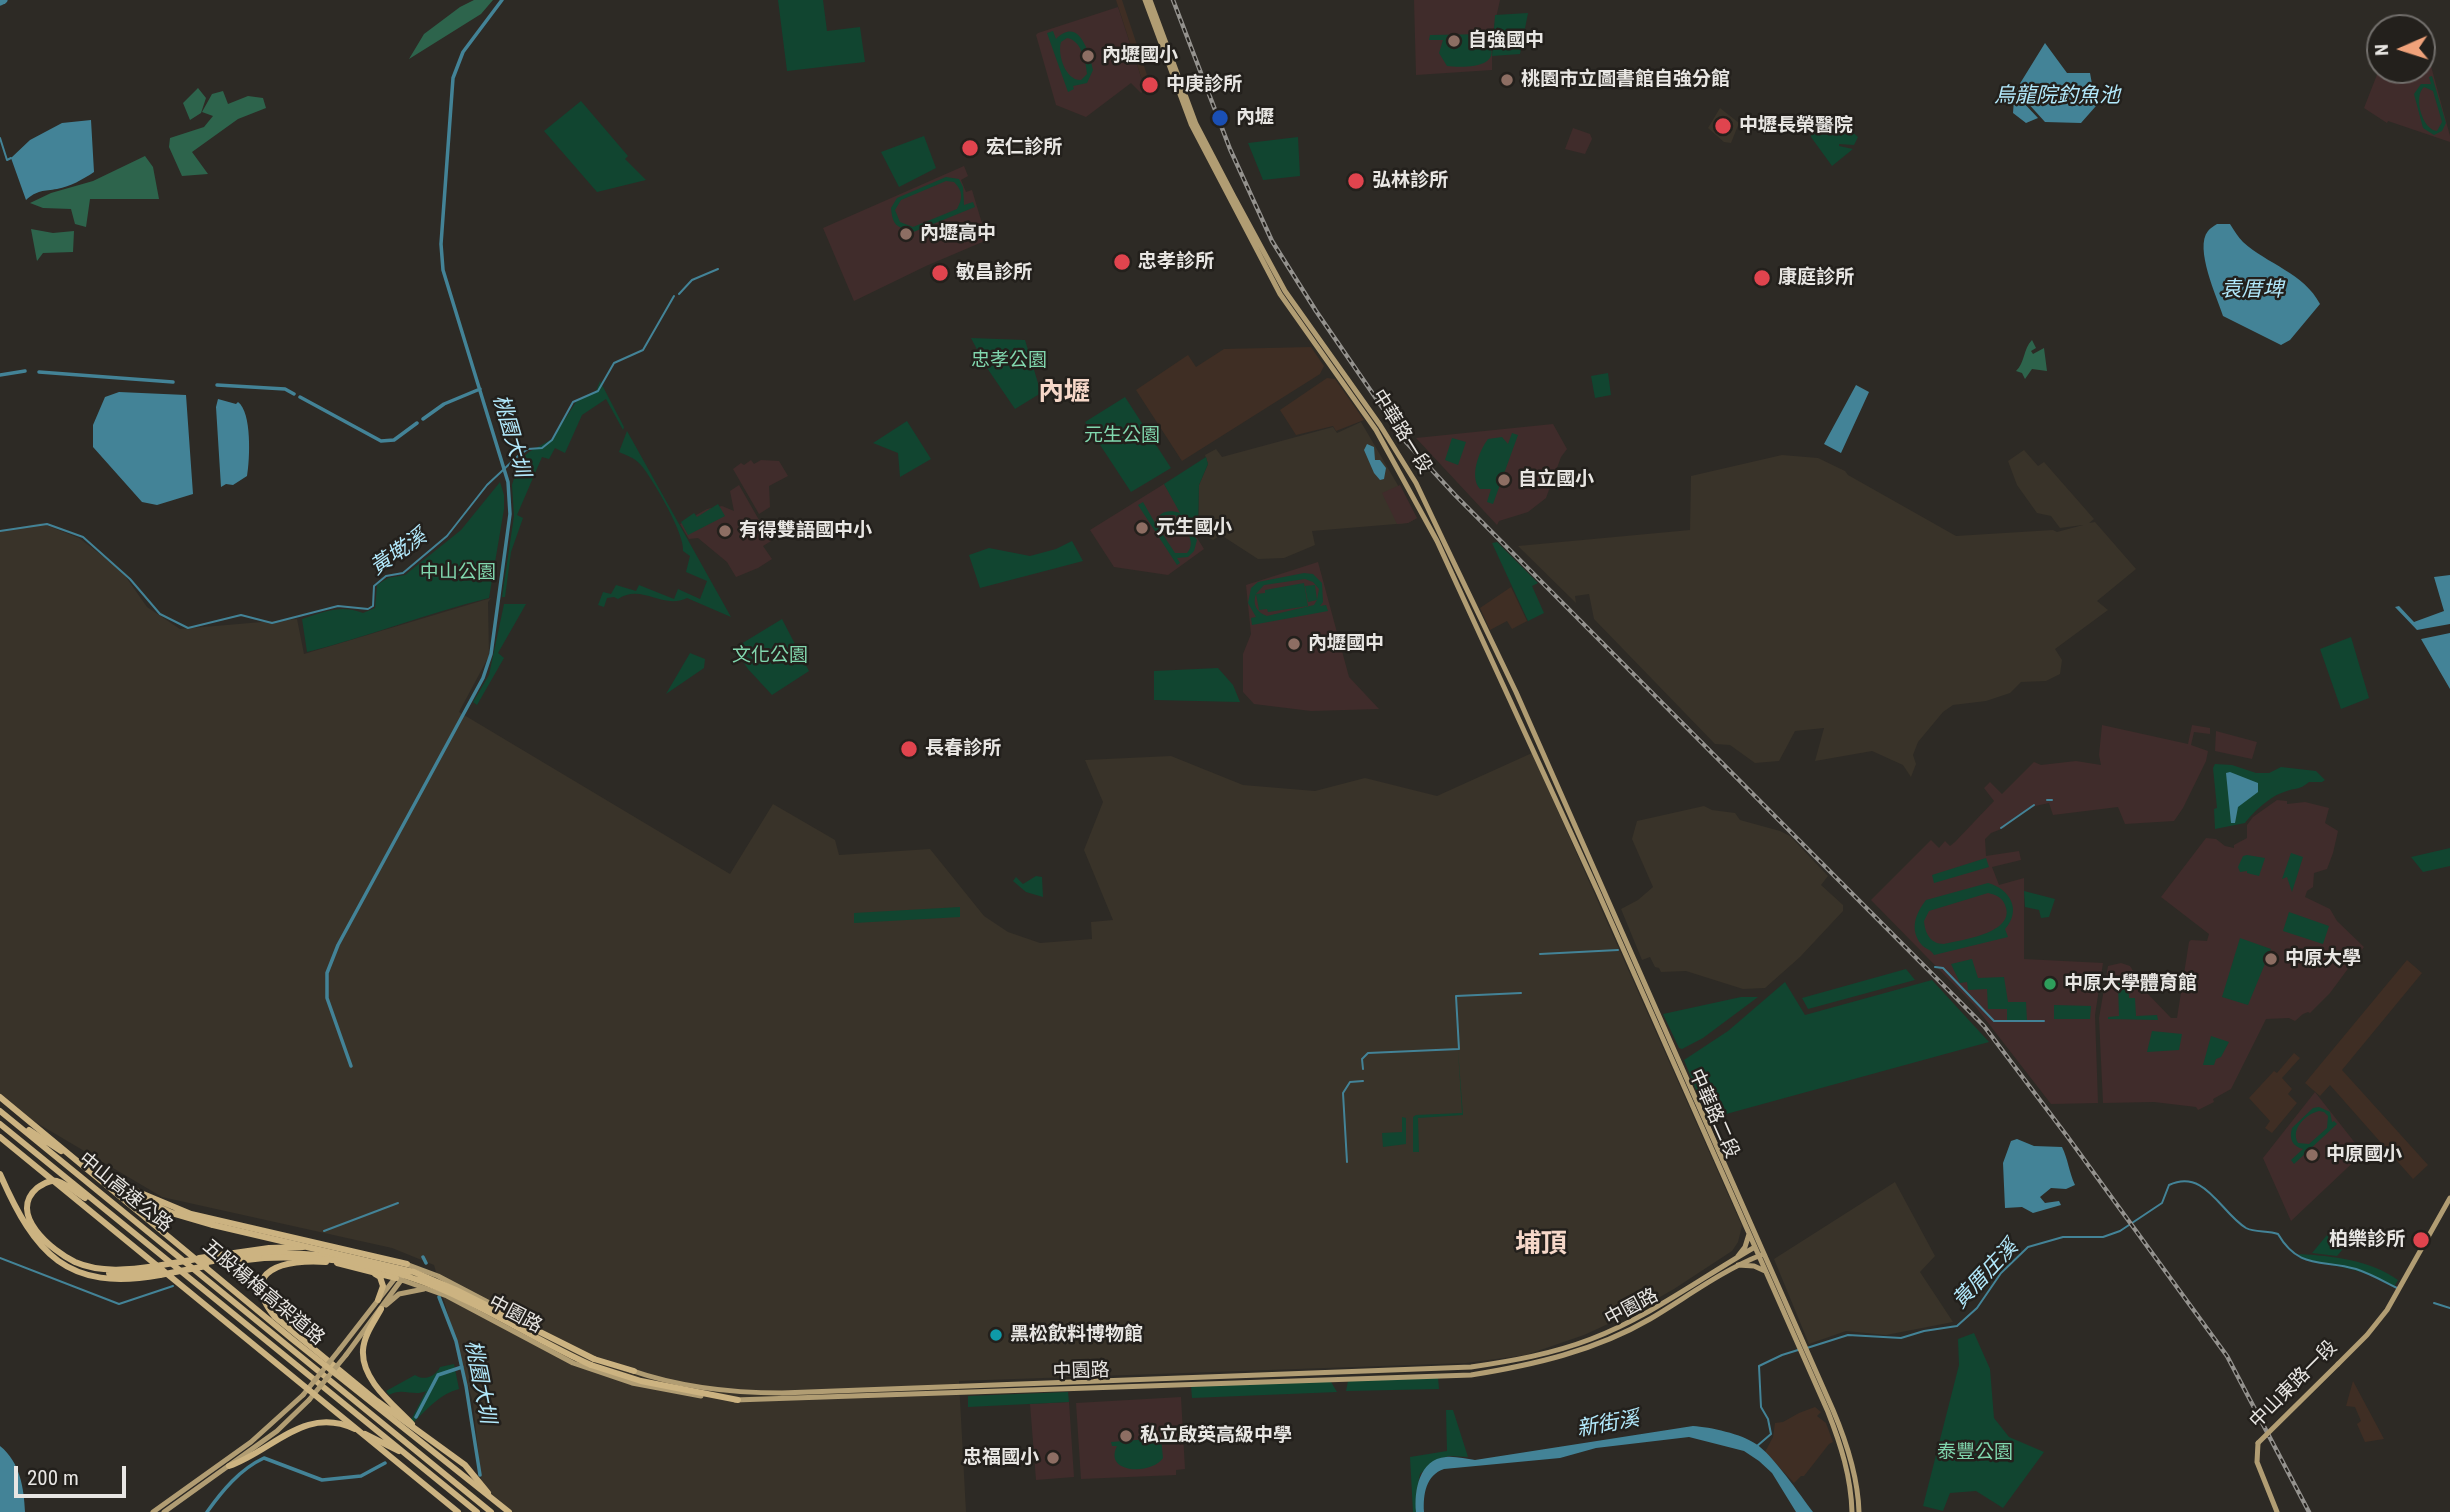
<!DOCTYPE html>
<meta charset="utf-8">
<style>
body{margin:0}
#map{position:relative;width:2450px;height:1512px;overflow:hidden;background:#2d2a25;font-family:"Roboto Condensed",sans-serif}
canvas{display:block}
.north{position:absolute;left:2366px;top:14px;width:70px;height:70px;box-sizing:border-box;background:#23201c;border:2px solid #726f6c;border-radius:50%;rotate:267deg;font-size:19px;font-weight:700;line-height:28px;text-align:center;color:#e8e6e3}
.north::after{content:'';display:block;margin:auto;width:24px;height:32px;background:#f0a27a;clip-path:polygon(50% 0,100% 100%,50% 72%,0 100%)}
.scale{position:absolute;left:14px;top:1466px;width:112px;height:32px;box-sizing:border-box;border:4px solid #e8e6e3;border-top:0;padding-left:9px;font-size:21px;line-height:24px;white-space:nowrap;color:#e8e6e3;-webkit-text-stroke:5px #23201c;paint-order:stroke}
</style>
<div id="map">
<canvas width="2450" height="1512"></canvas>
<div class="north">N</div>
<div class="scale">200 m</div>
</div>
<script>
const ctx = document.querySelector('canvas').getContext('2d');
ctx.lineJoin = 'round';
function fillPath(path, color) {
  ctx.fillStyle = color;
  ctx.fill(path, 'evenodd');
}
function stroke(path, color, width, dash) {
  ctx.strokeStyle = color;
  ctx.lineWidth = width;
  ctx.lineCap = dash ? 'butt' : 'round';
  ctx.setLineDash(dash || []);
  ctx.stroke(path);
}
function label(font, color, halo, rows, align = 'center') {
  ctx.font = font + ' "Roboto Condensed","Noto Sans TC",sans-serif';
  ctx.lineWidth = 5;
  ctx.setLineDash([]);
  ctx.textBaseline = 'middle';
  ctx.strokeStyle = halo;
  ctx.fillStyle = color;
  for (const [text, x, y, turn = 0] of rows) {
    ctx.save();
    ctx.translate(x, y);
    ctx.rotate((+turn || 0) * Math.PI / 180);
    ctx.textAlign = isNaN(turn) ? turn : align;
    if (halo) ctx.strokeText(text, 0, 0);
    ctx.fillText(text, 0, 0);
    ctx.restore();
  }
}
fillPath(new Path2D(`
 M1116,0h6l29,87 -3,2 -7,-12z
 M1311,347l13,19 -4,8 -138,87 -46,-71 52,-35 8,12 28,-18z
 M1327,378l8,1 29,41 -28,11 -3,-5 -37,9 -16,-25z
 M1511,587l16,34 -15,8 -5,-8 -17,9 -10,-22z
 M2407,960l15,13 -80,97 86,95 -15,14 -83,-94 -10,11 -15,-13z
 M2294,1053l6,5 -18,20 10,11 -4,5 9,9 -25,30 -7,-5 5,-7 -21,-23 25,-27 3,2z
 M2353,1381l31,58 -19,3 -8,-18 4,-3 -6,-14 -9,-1z
 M1815,1407l6,5 -4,4 9,7 7,19 -4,2 -25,32h-3l-7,7 -29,-31 8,-15 2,-14 8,-1 16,-9z`), '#3f2e24');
fillPath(new Path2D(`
 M1720,108l19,15 -8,20 -7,-1 -16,-14z
 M1361,422l56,96 -9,5 -96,8 3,14 -31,13 -26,1 -37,-24 -8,5 -15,-8 1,-47 9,-21 -3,-9 11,-6 6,8 111,-30 4,6z
 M2024,450l14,16 6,-4 50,57 -5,4 6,-1 41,47 -39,32 11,9 -53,39 7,11 -2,14 -14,7 -25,1 -11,11 -24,8 -33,4 -10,7 -25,30 -5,13 3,9 -5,13 -8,-12 -31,-14 -57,10 9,-33 -29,3 -16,30 -24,2 -25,-18 -15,-1 -121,-125 -5,-25 -14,2 1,7 -58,-57 172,-16 1,-54 91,-21 36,3 27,13 3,4 108,61 97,-6 4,2 26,-7 -23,3 -9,-12 -14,-3 -20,-28 -9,-24z
 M41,523l38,15 42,32 26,37 33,22 117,-10 7,35 187,-56 -3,4 1,54 -30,56 271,162 43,-70 62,36 4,15 91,-6 54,67 24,16 32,11 52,-4 -1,-17 22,-2 -29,-70 19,-48 -18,-42 86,-4 72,29 72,6 50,-13 72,18 95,-43 210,473 -4,16 -6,9 -58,38 -42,24 -48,22 -58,20 -60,8 -507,18 7,131h-453l-31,-25 -9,-84 -39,-138 -42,-17 -230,-51 -137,-81 -25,-21v-564z
 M1704,806l8,4 23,3 5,7 40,11 10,5 38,40 -7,9 22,20v6l-43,46 -35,31 -22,1 -57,-18 -25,1 -2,-4 -4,-1 -5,-10 -8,3 -21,-51 17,-9 15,-13 -21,-48 5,-18z
 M1895,1182l40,74 -15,16 33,50 -67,13 -40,-4 -37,13 -35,-85z`), '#393329');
fillPath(new Path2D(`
 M1414,0h86l-8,36v34l-76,5z
 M1118,7l23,70 6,11 -6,5 -10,-10 -45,34 -30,-12 -20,-70 2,-2z
 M2422,33l28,103v6l-62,-21 -1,2 -23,-15 16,-41v3h42z
 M1573,128l17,6 2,5 -7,15 -20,-5z
 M964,166l4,10 -7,4 5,12 6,-2 15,50 -61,26 -72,35 -31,-73z
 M1553,424l14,25 -6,8 -15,41 -18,14 -29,9 -2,4 -81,-87z
 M751,460l3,4 7,-4 18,1 9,15 -19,10 1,21 -11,7 -26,-45 8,-6 3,2z
 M1164,484l40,65 -36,26 -54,-8 -24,-37z
 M739,485l32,56 -8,5 9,13 -14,9 -22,9 -9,-15 -29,-24 -9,1 -9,-15 27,-15 15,-3 12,5 -4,-20z
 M1400,485l17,33 -9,5 -11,1 -15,-31z
 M1318,562l31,115 30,32 -68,2 -57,-7 -11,-12v-38l8,-20 -5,-49z
 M2102,725l86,19 4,-19 18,3v6l-16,-2 -3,13 17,6 -2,10 -23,47 -9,13 -49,3 -7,-17 -65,8 -4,-12 -14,3 -21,12 -10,10 -13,5 -6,6 1,17 33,-5 2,9 -29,7 7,18 25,-7v81l79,4 -8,52 3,88 -47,1 -76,-98 -104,-106 60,-60 8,8 6,-7 5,5 5,-4 39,-41 -10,-13 6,-6 12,12 32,-32 7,3 35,-4 25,4 -2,-10z
 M2216,731l41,11 -5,17 -37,-8z
 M2277,800l10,1v3l18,-2 24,6 -4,15 13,8 -5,22 -6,16 -13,4 -1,14 -6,4 -2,6 25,12 7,12 27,26 -34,46 -20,20 -2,-1 -5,2 -8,7 -6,-3 -23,1 -35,70 -18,10 1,3 -16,8 -2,-3 -42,-5 -51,1 -4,-85 9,-52 13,-3 9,3 17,27 24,25h6l12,-76 2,-2 16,1 2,-7 -48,-37 45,-59 10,1 9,7 9,2v-3l13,-7v-13l6,-8z
 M2315,1092l48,61 -72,68 -28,-63z
 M1181,1397l4,72 -9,1v5l-95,4 -5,-76z
 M1069,1402l5,75 -38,3 -6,-76z`), '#402c2b');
fillPath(new Path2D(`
 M778,0h45l4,31 33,-4 5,35 -78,9z
 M1528,13l-8,41 -28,2 3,-41z
 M1053,31l3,8c23,-23 33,13 37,31l-6,13 -14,3 1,3 -6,3 -21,-59zM1067,38c14,2 19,23 20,36l-6,6c-15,1 -24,-25 -20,-38z
 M1491,34v5h-5c21,29 -22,29 -39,27l-8,-13 4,-13h-14l1,-5z
 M2432,76l14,47 -4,8 -8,4 -11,-7 -9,-34 7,-10h10l-2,-7zM2424,87l9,4 9,31 -5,9c-15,-1 -24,-35 -13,-44z
 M581,101l47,55 -3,3 21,21 -49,12 -53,-61z
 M1820,122c13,4 29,5 38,15l-4,8 -15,-1v2l14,3 -21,17 -21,-29 1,-8z
 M924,136l12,32 -37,19 -18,-35z
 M1298,137l2,39 -37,4 -15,-37z
 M946,177l13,2 4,8 1,18 9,-3 2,5 -74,30 -2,-5 7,-3c-12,-2 -14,-9 -15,-21l6,-10zM946,181l8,1c9,9 9,16 3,27l-44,18 -13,-5 -5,-12 6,-10z
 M971,338l54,2 16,53 -26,16 -30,-44z
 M1608,373l3,22 -16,3 -4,-22z
 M600,381l24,46 -1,3 -17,-31 -24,16 -17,38 -10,-5 -6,11 -7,-2 -25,58 6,3 -12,34 -6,45h-3l12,-81 -2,-31 7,-24 10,-9 23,-13 24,-37 20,-11z
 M1125,397l46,71 -40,24 -46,-70z
 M907,421l24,38 -31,18 -2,-24 -25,-10z
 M627,431l104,186 -44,-19c-25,12 -45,-15 -69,1l-4,-2 -7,1 -3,9 -6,-2 5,-13 8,2 5,-9 20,6 3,-6 35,14 4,-10 22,10 7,-18 -21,-9 4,-16 -7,-5c3,-15 -32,-76 -44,-88 -5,-5 -13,-8 -20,-11z
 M1512,433l6,2 -25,69 -6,-2 4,-13h-11c-11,-12 -1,-38 8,-50l14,-2 6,7z
 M1452,438l14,4 -8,23 -13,-5z
 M1206,457l2,7 -9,21 -1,47 -11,-8 10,16 -3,11 -6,6 -11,1 3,5 -3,2 -39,-60 5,-3 12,21c4,-12 14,-14 25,-10l-16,-29zM1165,515h10c8,12 23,26 12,38h-12l-17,-26z
 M500,482l4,13v14l-15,89c-62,15 -121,39 -182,54l-5,-33c21,-7 39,-15 61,-6l12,-5 2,-23 11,-7 17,-3 56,-45z
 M718,504l7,12 -37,19 -7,-13 13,-9 3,4z
 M1072,541l11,20 -103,27 -11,-33 20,-7 41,8 26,-7z
 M1497,542l41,41 -6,3 12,27 -16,8 -36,-78z
 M1304,573l9,1 9,9 1,19 -3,4 6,-1 2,6 -76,14 -1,-7 5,-1 -8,-14 3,-15 7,-6zM1305,579l8,3 6,7 -2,11 -2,-15 -10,1 3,16 9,-2 -3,5 -47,11c-10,-3 -15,-12 -11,-22l3,16 8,-1 1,3 40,-6 -4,-23 -39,7v3l-9,1 8,-9z
 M504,604h22l-28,49 6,5 -27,47 -4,-3 16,-27z
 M782,619l27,52 -37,24 -24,-26 -9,-13 2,-12z
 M2351,637l18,61 -28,11 -21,-60z
 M690,653l15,6 -1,9 -38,26z
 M1218,668l15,17 7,17 -86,-2v-29z
 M2215,764l17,1 24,8h13l12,-6 35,4 9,9 -3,2h-13c-11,9 -12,5 -25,10 -13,4 -30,19 -39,31l-30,6 -1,-20 3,-1 -4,-40z
 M2450,848v18l-27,6 -12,-15z
 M2291,853l12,4 -11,35 -5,-15 -5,2z
 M2247,855l18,3 -6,18 -12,-3v-2l-7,1 -2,-5 5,-11z
 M1986,858l3,9 -55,16 -2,-8z
 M1036,876l6,1 1,20 -17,-5 -13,-11 3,-4 7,7z
 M1988,883c22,6 34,27 17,46l3,8 -74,18c-4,-7 -8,-5 -13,-11 -12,-15 -5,-31 5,-44zM1988,893c8,2 14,4 17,12 12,28 -44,35 -61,39 -14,0 -19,-11 -20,-23l5,-10z
 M2024,891l31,8 -6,18 -8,1 -2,-8 -14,-3z
 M960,907v10l-106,6v-10z
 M2289,912l40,14 -6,18 -40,-13z
 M2240,938l31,11 -23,56 -26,-8z
 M1972,959l6,19 26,-1 4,25h18l1,19h-20v-12h-19l-1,-20 -19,1 -1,-8 -7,1 -9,-19z
 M1906,969l9,11 -107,29 -6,-11z
 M1932,980l57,62 -281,77 -24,-59 44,-29 57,-49 20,33z
 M2128,982l1,16h6l1,18 21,-1 1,5 -50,-1v-2l11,-1 -1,-33z
 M1741,997h17l-55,41 -21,11 -3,-1 -16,-34z
 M2054,1005l37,1 -1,13h-36z
 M2152,1031l30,3 -3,16 -32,2z
 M2211,1036l18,6 -8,15 -5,2 -2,6h-11z
 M1458,1050l5,65 -45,3 1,34h-6v-35l3,-2 46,-2z
 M2319,1107l11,5 2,10 2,-1 3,3 -43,40 -3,-4 12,-11c-11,-3 -14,-10 -11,-21l21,-20zM2319,1111l5,1 4,4 -1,12 -18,16 -11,-1c-8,-14 8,-29 21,-32z
 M1402,1117l4,1v26l-23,3 -1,-14 20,-1z
 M2327,1235l15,15 -5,6 -25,-3z
 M2299,1254c34,2 71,6 99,26l-4,7c-30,-19 -59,-20 -93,-28z
 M1974,1333l16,36 4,49 15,19 35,15 -41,56 -27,-17 -26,2 -7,18 -20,-5 36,-141 -1,-26z
 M454,1364l5,25c-19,5 -31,19 -45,33l-3,-2 15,-29c-12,6 -24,-4 -37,4l-3,-4 29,-16c9,6 20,2 25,-8z
 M1438,1377l1,12 -93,2 2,-10z
 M1330,1380l7,12 -145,6 -1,-12z
 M1068,1392l1,10 -101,5v-11z
 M1446,1410h7l15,47 -19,-1 -13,4 -16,14 -4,21 1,17h-4l-3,-55 37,-6z
 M1161,1438l2,20c-11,17 -60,16 -46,-12h-5l-1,-4z`), '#114530');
fillPath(new Path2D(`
 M474,0h19l-12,14 -72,45 15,-25 36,-27z
 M198,88l8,10 -5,15 -11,7 -7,-17z
 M223,91l5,13 20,-8 15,2 3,10 -28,11 -46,33 16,22 -26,2 -13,-29 1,-9 34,-11 9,-11 -11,-4 10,-18z
 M145,156l8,11 6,32h-69l-4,28 -11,-3 -4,-15 -28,-1 -13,-5 21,-10 42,-12z
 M31,229l22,4 21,-2 -1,21 -30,1 -6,8z
 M2032,340l4,8 -5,3 2,3 11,-6 3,23 -15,-2 -7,10 -3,-6 -6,-2c9,-8 7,-22 16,-31z`), '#2d644c');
fillPath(new Path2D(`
 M2045,43l22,30h23l6,33 -15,17 -36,-1 -29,-32z
 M2014,99h6l18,19 -12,5 -13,-10z
 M91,120l3,52c-12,8 -23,14 -37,17 -13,2 -20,1 -31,11l-15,-42 19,-18 32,-17z
 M2217,224h13c4,6 8,13 13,18 24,22 61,31 77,62l-30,36 -9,5 -58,-29c-6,-19 -29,-68 -15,-85 2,-3 6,-5 9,-7z
 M1856,385l13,7 -28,61 -17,-9z
 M119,392l67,3 7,99 -36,11 -15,-3 -49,-55v-22l12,-28z
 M218,399l18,5 2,-2c14,10 12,58 9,74l-14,9 -7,-1 -5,3 -5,-80z
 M1367,444l7,3 1,13h5l6,8 -2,11 -4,1 -6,-7 -10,-23z
 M2450,575v49l-33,6 -22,-23 4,-1 15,16 30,-11 -10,-34z
 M2450,633v56l-29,-50z
 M2230,772l28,11v9l-20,15 -3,16h-4l-5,-50z
 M2017,1139l17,7 28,1c6,12 7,25 13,38l-9,4 -15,-1 -11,9 5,6 14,-2 2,4 -28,8 -11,-6 -17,1 -2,-45 8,-22z
 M1693,1426c17,1 49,8 63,18 16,10 45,52 57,68h-17l-24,-39 -13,-12 -15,-10 -55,-14 -93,11 -36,10 -116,11c-18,6 -21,25 -20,43h-8c-2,-21 3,-53 30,-55 9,-1 20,2 29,3z
 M0,1446c20,16 24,42 25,66h-25z`), '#438397');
stroke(new Path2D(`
 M0,138l7,22 4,-2
 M679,294l13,-14 26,-11
 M0,531l47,-7 36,13 47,42 30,35 28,14 53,-13 31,8 66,-17 30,3 5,-3 1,-20 12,-10 17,-3 44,-37 40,-51 31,-29 10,-7 14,-1 10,-8 21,-38 25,-11 16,-28 29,-13 31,-54
 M2047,800h5
 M2001,828l33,-23
 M1540,954l78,-4
 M1935,967l8,1 51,53h50
 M1363,1069l-1,-10 6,-6 91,-4 -3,-53 65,-3
 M1347,1162l-4,-69 7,-11 13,-1
 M324,1231l74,-28
 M0,1258l119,46 54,-18
 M2434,1303l16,5
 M1807,1348l41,-13 53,3 23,-7 33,-5 20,-18 24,-35 27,-26 35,-10h40l17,-6 42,-28 7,-18c36,-17 51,27 77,43 9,5 22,2 32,6 21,36 44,25 78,35 15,5 27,12 41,19
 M1757,1446l14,-12 -3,-15 -7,-12 -2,-41 23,-11 16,-5`), '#438397', 2);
stroke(new Path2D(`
 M39,372l134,10
 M0,375l25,-4
 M217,385l68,4 9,5
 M300,397l81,44 13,-1 23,-17
 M423,419l21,-15 36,-15
 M351,1066l-24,-68v-25l11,-28 145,-267 8,-24 19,-140 -2,-32 -65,-212 -2,-26 12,-166 10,-26 39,-52
 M423,1257l3,6
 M439,1297l17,44 10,45 14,89
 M416,1417l22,-42 24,-8
 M207,1512c15,-21 33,-43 57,-54l58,22 39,-4 24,-13`), '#438397', 3.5);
stroke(new Path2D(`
 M0,2l4,-2`), '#438397', 7);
stroke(new Path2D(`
 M1145,0l46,124 89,170 96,136 61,111 161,351 230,520c13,33 23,65 24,100
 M1150,0l46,124 37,71 52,96 95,134 36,58 28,59 72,150 317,718c14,33 25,67 26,102
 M1738,1256l7,-9 4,-13
 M406,1264l32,12 63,33
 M1738,1265l16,1 11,5
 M396,1278l51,18 126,67 59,20 69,13
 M386,1305l13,-11 25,-5
 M340,1349l56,-72
 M346,1355l56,-76
 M2338,1364l29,-29 20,-25 63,-112
 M630,1370c49,17 101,23 152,23l689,-26c41,-6 81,-13 120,-28 58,-22 110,-61 164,-92
 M735,1400l736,-25c62,-10 124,-24 179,-56 37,-22 71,-48 111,-64
 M2258,1443l-1,19 20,50
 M153,1512l98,-70 52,-47
 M164,1512l113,-81 32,-31`), '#b19d73', 5);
stroke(new Path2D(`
 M0,1111l491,401
 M0,1124l477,388
 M29,1130l32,21
 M0,1174c35,80 67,118 160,101
 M100,1176l91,38 216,50
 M85,1198c-8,-5 -18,-14 -28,-17 -8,-1 -14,3 -20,7 -30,26 15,63 38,74 25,11 55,8 81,4
 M139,1198l33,15 41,12
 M199,1258l70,-10 34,-1
 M228,1262l36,-4
 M326,1262c-39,-3 -90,7 -51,55l102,84 88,64 23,28
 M202,1263c50,-10 90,-13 141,-5
 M337,1263l59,15
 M109,1273l28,1 21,-3
 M375,1274l5,3 3,9 -5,14
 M381,1309c-7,13 -17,26 -18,41 -2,30 30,54 49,74
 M594,1359l40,12
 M591,1365l50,16 97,19
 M365,1434l34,17
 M229,1466c44,-15 75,-61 126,-37`), '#ccb381', 6);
const rail = new Path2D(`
 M1173,0l57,149 42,92 44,70 90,131 49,53 529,531 83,110 160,220 82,156`);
stroke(rail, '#94928e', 4.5);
stroke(rail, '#23201c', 2, [5]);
stroke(new Path2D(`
 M303,1395l37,-46
 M309,1400l37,-45
 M2258,1443l80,-79`), '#b19d73', 5);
stroke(new Path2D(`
 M0,1097l292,242 217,173
 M0,1137l458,375
 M213,1225l201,47 42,18 138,69
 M264,1258c51,-2 100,3 148,20 63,21 119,60 179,87
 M156,1266l41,-7
 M160,1275l46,-9`), '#ccb381', 6);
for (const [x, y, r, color] of [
 [1454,41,7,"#8d6e63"],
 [1088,56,7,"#8d6e63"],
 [1507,80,7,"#8d6e63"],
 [1150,85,9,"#e0444e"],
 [1220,118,9,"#1a4fb4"],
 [1723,126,9,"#e0444e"],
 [970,148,9,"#e0444e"],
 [1356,181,9,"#e0444e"],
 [906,234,7,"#8d6e63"],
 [1122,262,9,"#e0444e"],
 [940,273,9,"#e0444e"],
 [1762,278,9,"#e0444e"],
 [1504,480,7,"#8d6e63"],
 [1142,528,7,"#8d6e63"],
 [725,531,7,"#8d6e63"],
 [1294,644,7,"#8d6e63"],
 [909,749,9,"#e0444e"],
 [2271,959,7,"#8d6e63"],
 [2050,984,7,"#2e9e5b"],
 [2312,1155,7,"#8d6e63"],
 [2421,1240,9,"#e0444e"],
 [996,1335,7,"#0f9aa8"],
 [1126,1436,7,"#8d6e63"],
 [1053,1458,7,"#8d6e63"]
]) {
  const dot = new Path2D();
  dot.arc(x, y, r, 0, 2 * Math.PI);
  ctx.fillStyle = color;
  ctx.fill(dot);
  stroke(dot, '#23201c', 2.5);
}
label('bold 19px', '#e8e6e3', '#23201c', [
 ["自強國中",1468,41],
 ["內壢國小",1102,56],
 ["桃園市立圖書館自強分館",1521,80],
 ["中庚診所",1166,85],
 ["內壢",1236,118],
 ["中壢長榮醫院",1739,126],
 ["宏仁診所",986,148],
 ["弘林診所",1372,181],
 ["內壢高中",920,234],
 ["忠孝診所",1138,262],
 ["敏昌診所",956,273],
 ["康庭診所",1778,278],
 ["自立國小",1518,480],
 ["元生國小",1156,528],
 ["有得雙語國中小",739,531],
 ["內壢國中",1308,644],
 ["長春診所",925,749],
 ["中原大學",2285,959],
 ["中原大學體育館",2064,984],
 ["中原國小",2326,1155],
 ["柏樂診所",2405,1240,"right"],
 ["黑松飲料博物館",1010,1335],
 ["私立啟英高級中學",1140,1436],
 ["忠福國小",1039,1458,"right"]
], 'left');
label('19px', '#81d7ae', '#23201c', [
 ["忠孝公園",1009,361],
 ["元生公園",1122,436],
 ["中山公園",458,573],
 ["文化公園",770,656],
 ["泰豐公園",1975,1453]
]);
label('19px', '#e8e6e3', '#23201c', [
 ["中華路一段",1401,432,58],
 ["中華路二段",1713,1114,66],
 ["中山高速公路",125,1193,39],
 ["五股楊梅高架道路",263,1293,40],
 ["中園路",1632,1308,-28],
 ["中園路",515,1315,28],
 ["中園路",1081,1372,-2],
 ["中山東路一段",2294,1385,-45]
]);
label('italic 21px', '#b2e9fc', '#23201c', [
 ["烏龍院釣魚池",2057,97],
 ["袁厝埤",2252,291],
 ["桃園大圳",510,436,74],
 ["黃墘溪",399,553,-35],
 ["黃厝庄溪",1986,1275,-47],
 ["桃園大圳",479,1382,79],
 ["新街溪",1608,1425,-10]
]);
label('bold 26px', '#f6d8c9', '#23201c', [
 ["內壢",1064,393],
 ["埔頂",1541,1245]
]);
</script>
